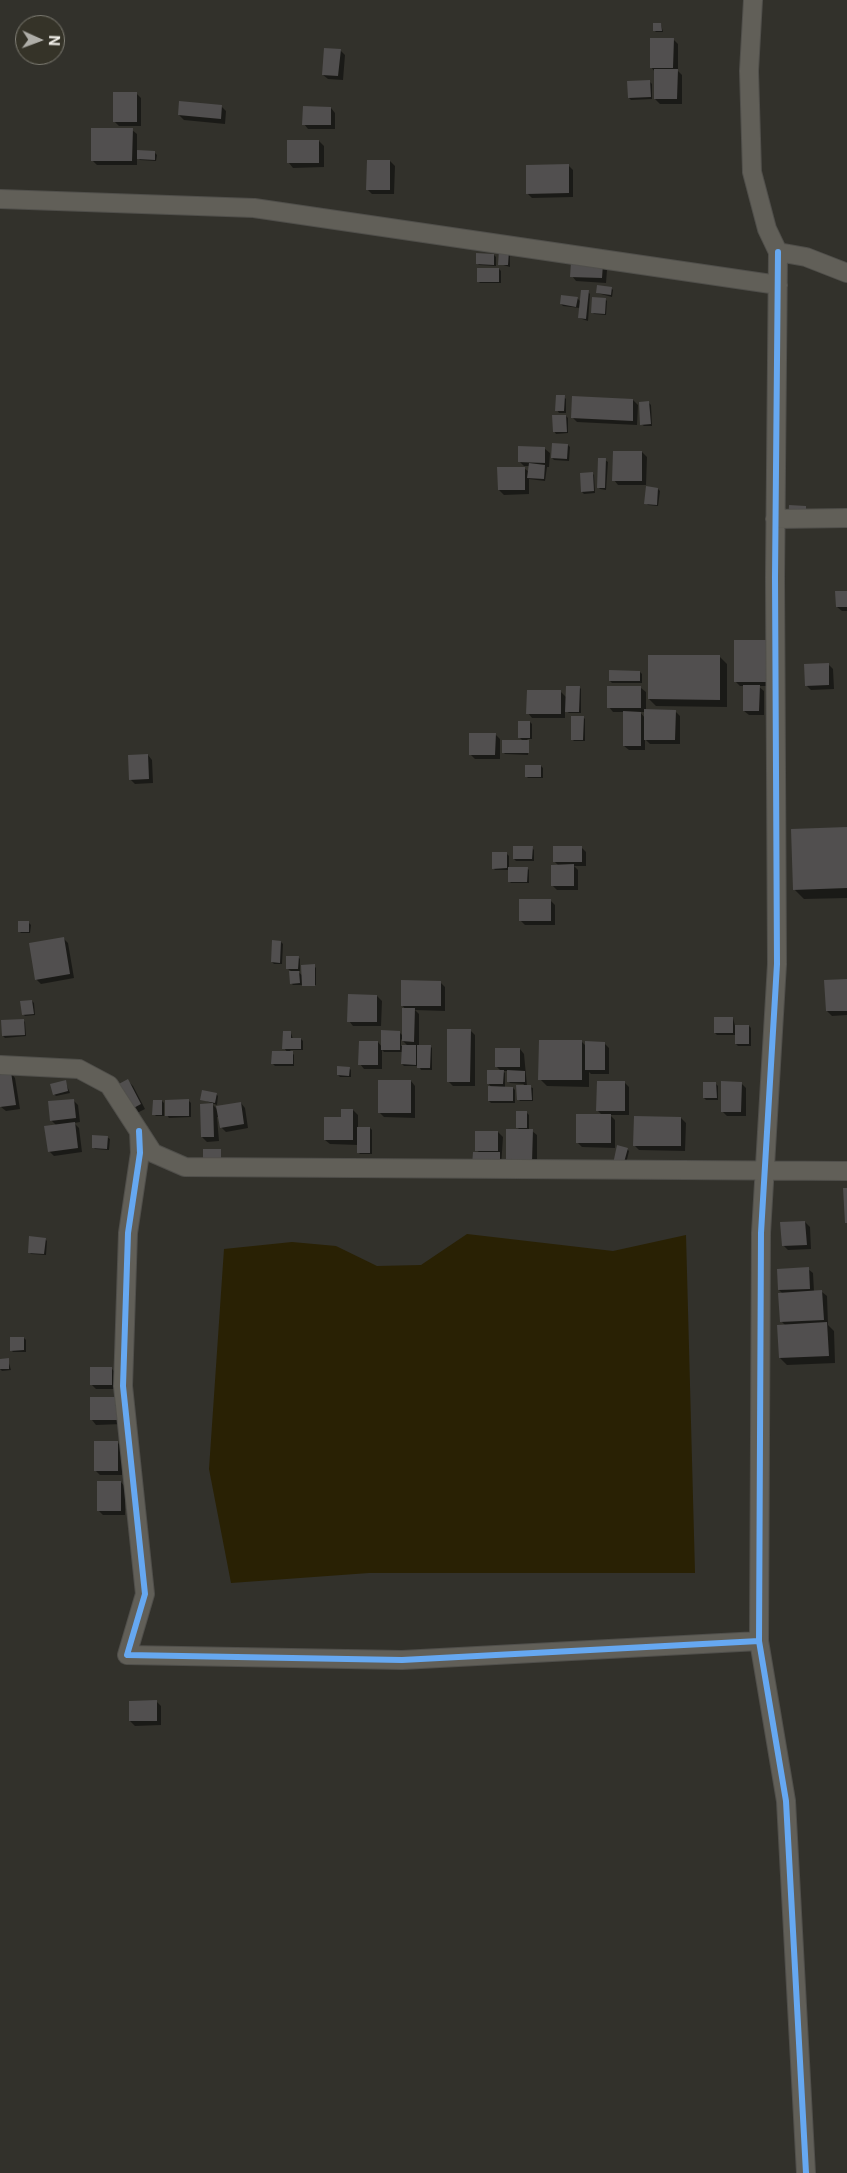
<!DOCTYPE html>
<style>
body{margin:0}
#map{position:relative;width:847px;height:2173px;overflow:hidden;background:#32312b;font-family:Inter,sans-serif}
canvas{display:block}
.north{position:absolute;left:15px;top:15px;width:50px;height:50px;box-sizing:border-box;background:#353328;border:1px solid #817f76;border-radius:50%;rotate:92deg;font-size:14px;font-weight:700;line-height:20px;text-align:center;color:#f3f1eb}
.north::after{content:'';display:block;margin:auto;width:18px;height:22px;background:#afaea8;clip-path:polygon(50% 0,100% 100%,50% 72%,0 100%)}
</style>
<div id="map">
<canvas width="847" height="2173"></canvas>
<div class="north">N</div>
</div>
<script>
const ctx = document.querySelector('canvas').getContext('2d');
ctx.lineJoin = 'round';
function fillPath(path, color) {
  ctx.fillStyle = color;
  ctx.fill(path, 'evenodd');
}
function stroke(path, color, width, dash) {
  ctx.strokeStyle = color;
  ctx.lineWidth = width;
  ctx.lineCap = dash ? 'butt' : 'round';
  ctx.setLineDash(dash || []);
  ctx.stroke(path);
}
fillPath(new Path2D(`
 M467,1234l146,17 73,-16 9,338h-326l-138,10 -22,-114 15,-220 68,-7 44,4 41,20 44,-1z`), '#292104');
fillPath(new Path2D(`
 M661,24l2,8h-7l-2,-2z
 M673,39l5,5v27l4,4v29h-22l-5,-5v-27l-4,-5z
 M340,50l5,5 -2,25 -15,-1 -5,-4z
 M650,82l2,2v15l-21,1 -2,-2z
 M136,93l5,5v28h-22l-5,-5z
 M221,106l5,5 -1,13 -41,-4 -5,-5z
 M331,108l4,5v16h-27l-4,-5z
 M132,130l5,4v17l18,2 2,2 -1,6 -16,-1 -3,-3v8h-40l-5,-5z
 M319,141l5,5v21l-31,1 -4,-5z
 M390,161l5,5 -1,28h-22l-5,-5z
 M568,165l5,5v27l-41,1 -5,-5z
 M501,252l9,2v13l-10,-3z
 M494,255l2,2v9l-17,-1 -2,-2z
 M602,265l5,5 -1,13 -30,-2 -4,-5z
 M499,269l2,2v12h-21l-2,-2z
 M611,288l2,2 -1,7 -15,-4z
 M588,292l2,2 -2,27 -9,-3 1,-10 -17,-2 -2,-2 16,-6 4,4z
 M605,299l2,2 -1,14 -12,-1 -2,-2z
 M564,397l2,2v14h-7l-2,-3z
 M633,400l5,5 -1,20 -60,-3 -4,-4z
 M649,403l2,2 1,21h-8l-3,-2z
 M566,416l2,2v15l-12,1 -2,-3z
 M568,445l2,2 -1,14 -15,-1 -2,-2z
 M545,449l5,4 -1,14h-2l-2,14 -16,-2v15l-25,1 -5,-5 25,-22 5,4v-6h-5l-5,-5z
 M642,452l5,5 -1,28h-28l-4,-5z
 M605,460l3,2 -2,28 -6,-1 -2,-2z
 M592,473l2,2 1,18 -11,1 -2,-2z
 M658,489l2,2 -2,15 -10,-1 -2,-2z
 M847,592v19h-5l-5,-4z
 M765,642l5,4v40h-12l6,5v24h-15l-5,-4v-25h-4l-5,-5z
 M720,657l7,7v43l-71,-1 -7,-7z
 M829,665l4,4 1,20 -23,1 -5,-5z
 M640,672l2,2v9h-30l-2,-2z
 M579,687l2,2v24h-12l-4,-3v8h-33l-4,-5 33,-21 6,6z
 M641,688l5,4v18l29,1 5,5v28h-30l-5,-5v11h-16l-5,-4v-34h-11l-4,-5zM640,712h6l-1,6z
 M583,717l2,2v22h-11l-2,-2z
 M530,722l2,2v15h-5l2,2 -1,14 -23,-1 -2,-2 20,-11 -4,-4z
 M495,734l5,5v20h-25l-5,-5z
 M148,755l4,5 1,23 -18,1 -5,-5z
 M541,766l2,2v10h-15l-2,-2z
 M847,828v70l-43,1 -10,-10z
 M532,848l2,2v11h-18l-2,-2z
 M582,848l4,4v14h-12l4,4v20h-21l-5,-5 7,-19 -5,-5z
 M507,854l2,2v12h18l2,2v13h-18l-2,-2v-11h-14l-2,-2z
 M550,900l5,5v20h-30l-5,-5z
 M29,923l2,2 -1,8h-9l-2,-2z
 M63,938l5,5 6,35 -33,6 -5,-5z
 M281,942l2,2 -1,20h-8l-2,-2z
 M298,957l2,2v12h-3l6,5 11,-10 2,2v17h-23l-2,-2v-12l-3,-2z
 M847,981v34l-15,1 -5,-5z
 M440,982l5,5v24l-30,-1 4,4v32h11l2,2v22h-11l-2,-4h-15l-2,-2 1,-12h-19l-2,-2v19h-18l-4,-5 18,-22 4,5 17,-15 4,4 3,-26 -4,-5zM401,1039l7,7h-7z
 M377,996l5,5 -1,25h-28l-4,-5z
 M32,1001l2,2 1,12 -10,1 -2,-2z
 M733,1018l2,8h14l2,2v18h-13l-2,-2v-9h-19l-2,-2z
 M23,1020l2,2 1,14 -21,2 -2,-2z
 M470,1030l5,5v51h-22l-5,-5z
 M291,1033l2,6h8l2,2v9h-13l4,5v11h-19l-2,-2 15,-11 -4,-5z
 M582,1042l5,5 17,-4 5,5v26h-18l-2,-2v15l-42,-1 -7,-7z
 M520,1049l4,5 3,32 6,2v13h-13l-2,-2 6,-15 -14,-1 -2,-2v-10h-5l2,2v15h8l2,2v13h-24l-2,-2 3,-13 -4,-5 13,-12 -5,-5z
 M349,1068l2,2v7h-11l-2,-2z
 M11,1073l4,5 5,31 -14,2 -5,-4 -1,-33z
 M65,1081l5,12 -14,3 -2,-2z
 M128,1081l5,5 12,23 -12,6z
 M411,1081l4,5v32l-31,-1 -5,-5z
 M624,1082l5,5v28h-19l5,5v28l-33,-1 -5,-5 25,-27 -4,-4z
 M741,1083l5,5v28h-19l-5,-5z
 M716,1084l2,2v14h-12l-2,-2z
 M216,1094l2,2 -1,9 -16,-6z
 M73,1100l5,5 2,17 -6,1 5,5 3,24 -28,4 -5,-5 8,-25 -6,-6z
 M162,1101l2,2v13h-8l-2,-2z
 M189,1101l2,2v14l-22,1 -2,-3z
 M241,1103l4,5 3,20 -22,4 -5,-5 -2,-10h-2l2,24 -12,1 -5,-5 10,-33 6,6z
 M353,1110l5,5v13h12l2,2v24h-12l-2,-2v-7l-28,-1 -5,-4 17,-22z
 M527,1113l2,2v16h3l5,4v32l-25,-1 8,-36 -3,-3z
 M681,1118l5,5 -1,28 -46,-1 -4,-4z
 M498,1132l5,5 -2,30 -25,-17z
 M107,1137l3,2 -1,11 -14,-1 -2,-2z
 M627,1149l2,2 -4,17 -11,-4z
 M805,1222l5,5 1,22 -23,1 -5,-5z
 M45,1239l2,2 -1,14 -15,-1 -2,-2z
 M808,1269l5,4 1,19h8l5,4 1,29 6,6 1,32 -48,2 -7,-7 5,-33 -4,-4 2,-27 -4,-4z
 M24,1338l2,2v12h-13l-2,-2z
 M8,1360l3,10 -9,1 -2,-2v-8z
 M111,1368l5,5v16h-20l-5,-5z
 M117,1398l5,26 -26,1 -4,-5z
 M117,1442l5,5v28h-22l-5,-5z
 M121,1482l4,5v28h-22l-5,-5z
 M156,1701l5,5v19l-26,1 -5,-5z`), '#0007');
fillPath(new Path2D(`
 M653,23h8l1,8h-9z
 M650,38h24l-1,30h-23z
 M324,48l17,1 -3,27 -16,-1z
 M654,69h24l-1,30h-23z
 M650,80l1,17 -23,1 -1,-17z
 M113,92h24v30h-24z
 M179,101l43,4 -1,14 -43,-4z
 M303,106l28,1v18h-29z
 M91,128h42l-1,33h-41z
 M287,140h32v23h-32z
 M137,150l18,1v9l-18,-1z
 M367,160h23v30h-24z
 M569,164v29l-43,1v-29z
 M499,250l10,1 -1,14h-10z
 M476,253l18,1v11l-18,-1z
 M571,262l32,2 -1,14 -32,-1z
 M477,268h22v14h-22z
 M597,285l15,2 -1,8 -15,-2z
 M581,290h8l-3,29 -8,-1z
 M561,295l17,2 -2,10 -16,-3z
 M592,297l14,1 -1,16 -14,-1z
 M556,395h9l-1,16h-9z
 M572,396l61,3v22l-62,-3z
 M649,401l2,23 -11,1 -1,-23z
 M552,415h14l1,17h-14z
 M552,443l16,1 -1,15 -16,-1z
 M518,446l27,1v16l-27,-1z
 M613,451h29v30h-30z
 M598,458h8l-1,30h-8z
 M529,463l16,2 -1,14 -17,-1z
 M497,467h28v23h-27z
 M593,472l1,19 -13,1 -1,-19z
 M646,486l12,2 -1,17 -13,-1z
 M789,505l17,1v19l-18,-1z
 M835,591h12v16h-11z
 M734,640h32v42h-32z
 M648,655h72v45l-72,-1z
 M829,663v22l-24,1 -1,-22z
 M609,670l31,1v10h-31z
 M743,685h17l-1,26h-16z
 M566,686h14l-1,26h-14z
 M607,686h34v22h-34z
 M527,690h34v24h-35z
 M644,709l32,1 -1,30h-31z
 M623,711l18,1v34h-18z
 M571,716h13l-1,24h-12z
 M518,721h12v17h-12z
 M469,733h27l-1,22h-26z
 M502,740h27v13h-27z
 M148,754l1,25 -20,1 -1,-25z
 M525,765h16v12h-16z
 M847,827v61l-54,2 -2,-61z
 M513,846h20l-1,13h-19z
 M553,846h29v16h-29z
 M492,852h15v16l-15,1z
 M574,864v22h-23v-21z
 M508,867h20l-1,15h-19z
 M519,899h32v22h-32z
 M18,921h11v11h-11z
 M64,937l6,37 -35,6 -6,-37z
 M272,940l9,1 -1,22 -9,-1z
 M286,956h13l-1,13h-12z
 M315,964v22h-13l-1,-21z
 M289,971h10l1,12 -10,1z
 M847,979v32h-21l-2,-31z
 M401,980l40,1v25h-40z
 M348,994l29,1v27h-30z
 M32,1000l2,14 -12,1 -2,-14z
 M402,1008h13l-1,34 -12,-1z
 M714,1017h19v16h-19z
 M24,1019l1,16 -23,1 -1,-16z
 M735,1025h14v19h-14z
 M447,1029h24l-1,53h-23z
 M381,1030l19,1v19h-19z
 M283,1031h8v7h10v11h-19z
 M539,1040h43v40h-44z
 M359,1041h19v24h-20z
 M585,1041l20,1v28h-20z
 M402,1045h14v20l-15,-1z
 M417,1045h14l-1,23h-13z
 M495,1048h25v19h-25z
 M272,1051h21v13h-22z
 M337,1066l13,1 -1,9 -12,-1z
 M487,1070h17l-1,14h-16z
 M507,1070l18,1v11h-18z
 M11,1072l5,33 -16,2v-34z
 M128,1079l13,25 -13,7 -13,-25z
 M66,1080l2,11 -15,4 -3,-11z
 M378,1080h33v33h-33z
 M597,1081h28v30h-29z
 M721,1081l21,1 -1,30h-20z
 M703,1082h13l1,16h-14z
 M516,1085h15l1,15h-15z
 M488,1086l25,1v14h-25z
 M202,1090l15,3 -2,10 -15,-3z
 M74,1099l2,19 -26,3 -2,-20z
 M189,1099v17h-24v-16z
 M153,1100h9v15h-10z
 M241,1102l3,22 -24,4 -4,-22z
 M213,1103l1,34h-13l-1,-33z
 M341,1109h12v31h-29v-23h17z
 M516,1111h11v17h-11z
 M576,1114h35v29h-35z
 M634,1116l47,1v29h-48z
 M75,1122l3,26 -30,4 -4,-26z
 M357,1127h13v26h-13z
 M506,1129h27l-1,33h-26z
 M475,1131h23v20h-23z
 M92,1135l16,1 -1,13 -15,-1z
 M617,1145l11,3 -5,18 -10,-2z
 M203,1149h18v10h-18z
 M473,1152h27v14h-28z
 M843,1188h4v35h-2z
 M805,1221l2,24 -25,1 -2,-24z
 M29,1236l17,2 -2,16 -16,-1z
 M809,1267l1,22 -32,1 -1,-21z
 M822,1290l2,30 -44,2 -2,-29z
 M827,1322l2,34 -50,2 -2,-33z
 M10,1337h14v13l-14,1z
 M9,1358v11h-9v-10z
 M90,1367h22v18h-22z
 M90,1397h28l-1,23h-27z
 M94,1441h24v30h-24z
 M97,1481h24v30h-24z
 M157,1700v21h-28v-20z`), '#514f4f');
const street = new Path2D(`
 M753,0l-4,71 3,101 15,57 11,23 28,5 41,16
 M0,199l254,9 524,77
 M778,252l-3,325 2,387 -16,269 -2,408 27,160 20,372
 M775,519l72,-1
 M0,1065l79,4 30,16 44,68 32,14 662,4
 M139,1131l1,22 -12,80 -5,153 22,208 -18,61 275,5 357,-19`);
stroke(street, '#504f4b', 20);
stroke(street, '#615f58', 18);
stroke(new Path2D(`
 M778,252l-3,325 2,387 -16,269 -2,408 27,160 20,372
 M139,1131l1,22 -12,80 -5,153 22,208 -18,61 275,5 357,-19`), '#66a8f1', 6);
</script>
